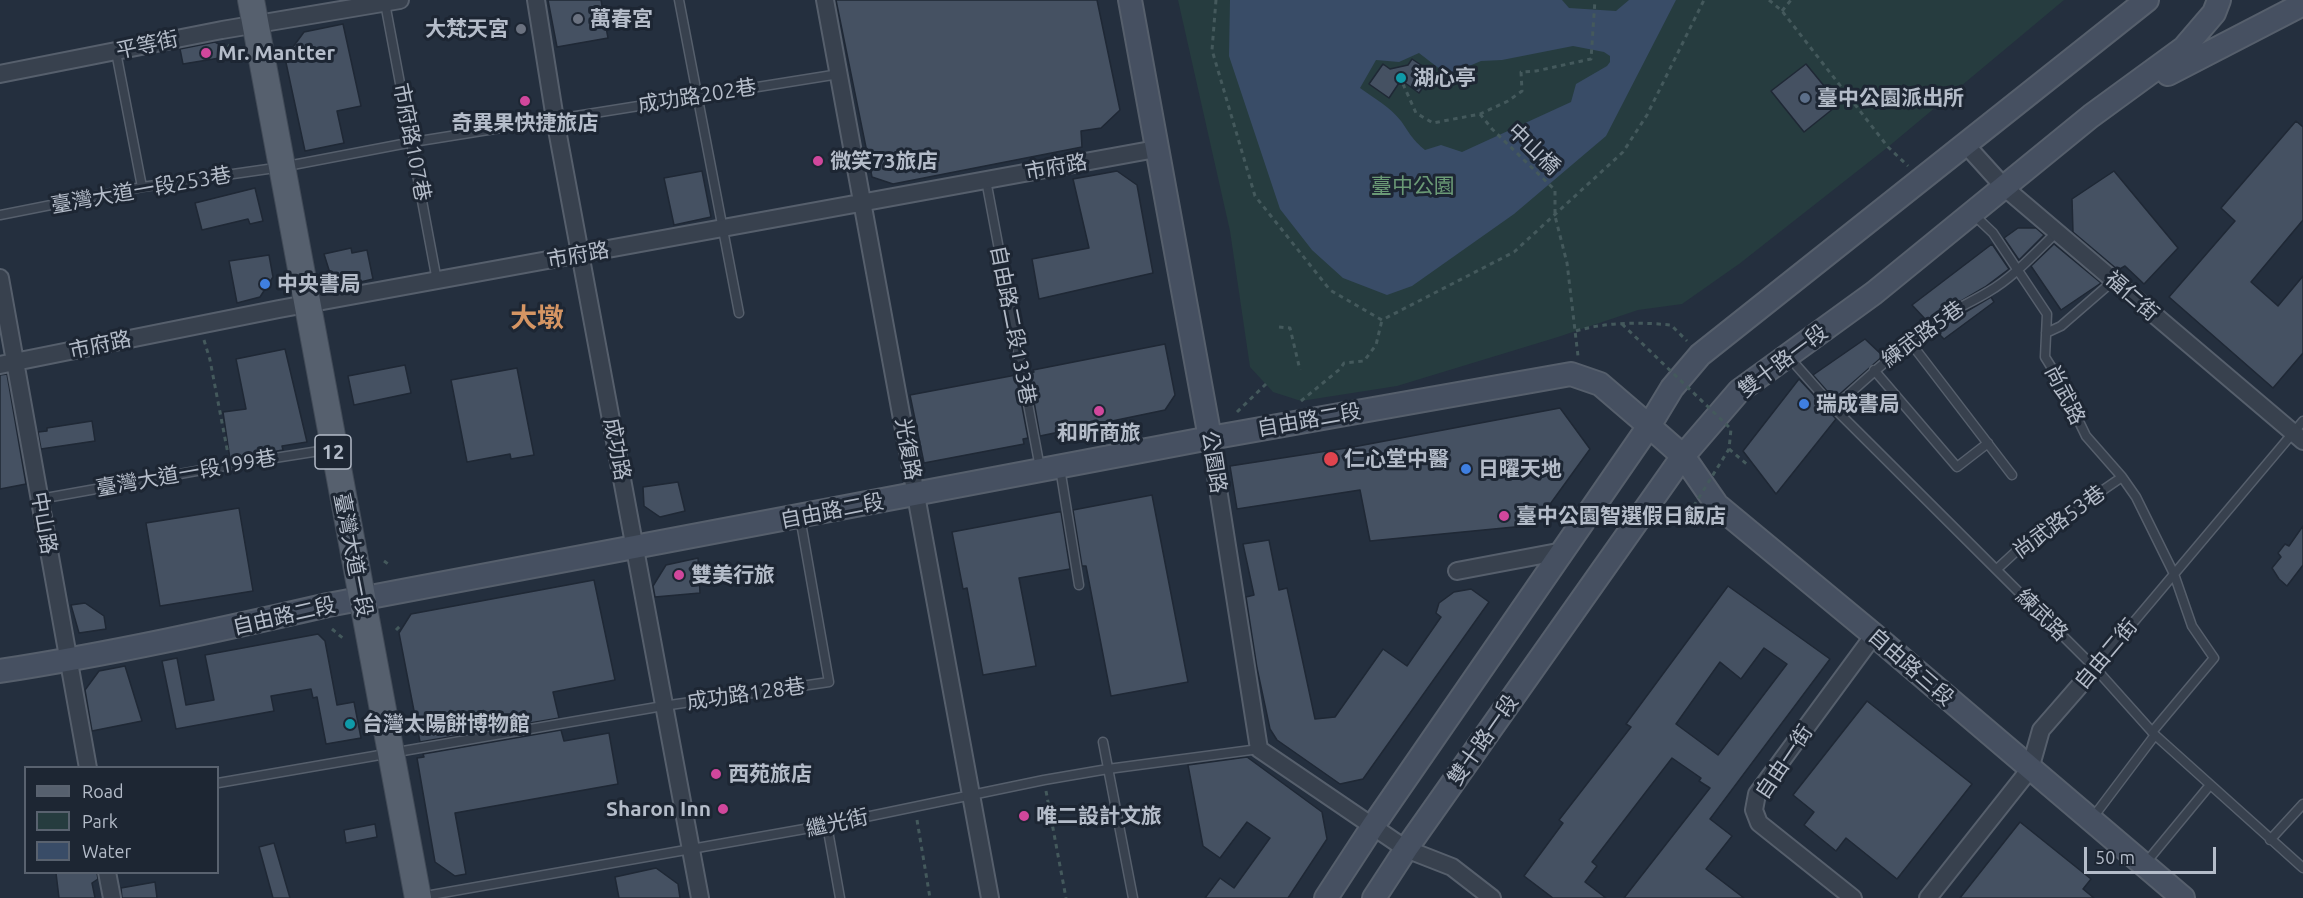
<!DOCTYPE html>
<meta charset="utf-8">
<style>
body{margin:0}
#map{position:relative;width:2303px;height:898px;overflow:hidden;background:#242f3e;font-family:Ubuntu,sans-serif}
canvas{display:block}
.legend{position:absolute;left:24px;top:766px;width:195px;height:108px;box-sizing:border-box;background:#1d2633;border:2px solid #59626f;margin:0;padding:8px 10px;list-style:none;font-size:18px;color:#b4bcc9}
.legend li{display:flex;align-items:center;gap:12px;height:30px}
.legend b{width:30px;border:2px solid #59626f}
.scale{position:absolute;left:2084px;top:847px;width:132px;height:27px;box-sizing:border-box;border:3px solid #b4bcc9;border-top:0;padding-left:8px;font-size:18px;line-height:21px;white-space:nowrap;color:#b4bcc9;-webkit-text-stroke:4px #1d2633;paint-order:stroke}
</style>
<div id="map">
<canvas width="2303" height="898"></canvas>
<ul class="legend">
<li><b style="height:8px;background:#56606e"></b>Road</li>
<li><b style="height:16px;background:#263c3f"></b>Park</li>
<li><b style="height:16px;background:#394c67"></b>Water</li>
</ul>
<div class="scale">50 m</div>
</div>
<script>
const ctx = document.querySelector('canvas').getContext('2d');
ctx.lineJoin = 'round';
function fillPath(path, color) {
  ctx.fillStyle = color;
  ctx.fill(path, 'evenodd');
}
function stroke(path, color, width, dash) {
  ctx.strokeStyle = color;
  ctx.lineWidth = width;
  ctx.lineCap = dash ? 'butt' : 'round';
  ctx.setLineDash(dash || []);
  ctx.stroke(path);
}
function label(font, color, halo, rows, align = 'center') {
  ctx.font = font + ' Ubuntu,"Noto Sans TC",sans-serif';
  ctx.lineWidth = 6;
  ctx.setLineDash([]);
  ctx.textBaseline = 'middle';
  ctx.strokeStyle = halo;
  ctx.fillStyle = color;
  for (const [text, x, y, turn = 0] of rows) {
    ctx.save();
    ctx.translate(x, y);
    ctx.rotate((+turn || 0) * Math.PI / 180);
    ctx.textAlign = isNaN(turn) ? turn : align;
    if (halo) ctx.strokeText(text, 0, 0);
    ctx.fillText(text, 0, 0);
    ctx.restore();
  }
}
fillPath(new Path2D(`
 M1178,0h886l-176,147 -149,117 -57,40 -44,6 -80,27 -161,49 -96,15 -28,-9 -23,-25 -20,-136z`), '#263c3f');
fillPath(new Path2D(`
 M1230,0h332l7,8 47,3 13,-11h47l-70,136 -92,78 -102,72 -25,9 -44,-17 -31,-28 -32,-41 -51,-153zM1573,46l31,6 6,4v6l-3,4 -31,18 -5,18 -109,50 -21,-7 -16,5c-13,-11 -15,-16 -24,-29 -11,-14 -27,-23 -41,-33l16,-28 23,2 20,-9 22,17v8l40,-17 21,-1z`), '#394c67');
const building = new Path2D(`
 M548,0h53l7,38 -51,9z
 M836,0h261l23,110 -19,18 -20,3 1,16 -189,37 -21,-7z
 M343,24l18,82 -24,5 7,32 -39,8 -20,-93 19,-26z
 M215,42l23,13 -55,9 -3,-15z
 M1412,59l21,14 -14,20 -18,-13 -12,18 -20,-14 14,-20 7,5 18,-4z
 M1806,64l33,40 -35,28 -33,-41z
 M2296,121l7,6v93l-52,62 27,24 25,-30v77l-30,35 -104,-91 66,-76 -14,-13z
 M702,171l9,46 -37,8 -10,-47z
 M1117,171l20,14 16,88 -114,26 -7,-40 57,-11 -16,-69z
 M2114,171l64,77 -34,36 -19,-18 -7,4 -45,-38 -1,-33z
 M255,188l8,33 -13,3 -2,-5 -46,11 -7,-27z
 M2018,228h18l8,7 -25,25 -15,-22z
 M1992,244l17,25 -24,18 -58,34 -15,-16z
 M2054,244l47,39 -40,27 -30,-44z
 M351,248l1,5 15,-3 6,29 -25,6 -19,-15 -5,-16z
 M269,255l4,22 -13,20 -23,6 -8,-42z
 M1991,297l3,5 -50,37 -9,-9z
 M1865,339l18,17 -49,43 -21,-24z
 M1165,344l10,51 -10,15 -125,26 -11,-63 5,-1 -1,-2z
 M285,349l22,93 -25,4 1,4 -53,9 -7,-47 23,-3 -10,-50z
 M405,365l6,28 -57,12 -6,-29z
 M517,368l17,87 -23,4 -1,-5 -43,8 -16,-82z
 M7,374l19,110 -26,5v-114z
 M1016,375l12,63 -5,1 1,5 -100,19 -14,-68z
 M1799,379l37,40 -60,75 -33,-43z
 M1560,408l30,41 -55,76 -165,16 -10,-51 -123,19 -7,-43 123,-19z
 M92,421l3,20 -54,8 -3,-17 9,-1v-3z
 M678,482l7,29 -25,6 -16,-11 -1,-19z
 M1152,495l36,187 -77,14 -25,-130h-4l-9,-56z
 M239,508l14,83 -93,15 -14,-83z
 M1058,512h3l9,57 -51,9 17,88 -53,9 -16,-87 -4,1 -11,-57z
 M2303,526v39l-16,21 -8,-7 -7,-11 9,-11 -3,-4 7,-9 4,2z
 M1269,540l10,50 8,-2 28,131 20,-2 48,-68 24,17 34,-49 -5,-4 3,-10 15,-11 17,-3 18,13 -126,177 -23,5 -63,-44 -7,-11 -13,-61 -11,-71 8,-2 -11,-51z
 M698,558l2,35 -45,4 -2,-11 13,-21z
 M594,580l21,100 -62,12 6,26 -139,24 -21,-109 12,-19z
 M1728,586l102,73 -120,160 22,17 -26,33 38,29h-120l86,-110 -11,-7 2,-3 -29,-20 -80,104 5,4 -12,16 21,16h-53l-29,-22 39,-53 -4,-3 72,-93 -5,-3zM1764,648l23,16 -69,91 -42,-31 44,-62 21,17z
 M85,603l19,13 2,13 -27,4 -8,-28z
 M318,634l7,7 12,64 17,-3 7,36 -35,6 -9,-47 -4,1 -2,-9 -40,7 3,15 -98,18 -14,-68 15,-3 9,47 28,-5 -9,-45z
 M125,666l17,55 -50,10 -7,-41 14,-19z
 M1867,701l105,83 -75,95 -51,-41 -10,13 -32,-26 10,-13 -21,-17z
 M561,730l3,11 45,-8 9,51 -163,29 11,61 -11,2 -20,-14 -18,-104 7,-1 -1,-3z
 M1247,757l75,55 5,27 -39,59h-83l15,-20 14,10 36,-50 -23,-16 -27,36 -17,-12 -15,-81z
 M2020,822l71,57 -8,10 11,9h-134z
 M375,824l2,13 -31,6 -2,-13z
 M274,843l16,55h-17l-14,-51z
 M656,868l22,16 2,14h-61l-4,-21z
 M56,873h41l1,6 -6,4 3,15h-36z
 M155,882l2,16h-35l-1,-10z`);
fillPath(building, '#455162');
stroke(building, '#1f2835', 1.5);
const lane = new Path2D(`
 M679,0l60,313
 M385,3l52,278
 M116,52l26,135
 M986,180l54,288
 M1973,214l20,19 54,81 -2,43 13,21 28,58 36,41 14,20 38,77 18,52 22,32 -62,74
 M0,215l142,-28 140,-20 131,-25 426,-68
 M2046,333l15,-7 52,-45
 M1910,342l102,133
 M1788,356l46,52 261,260 60,67 148,133
 M1874,370l83,97 31,-24
 M1834,408c32,-30 64,-58 99,-84 17,-13 37,-21 55,-32 26,-15 48,-40 70,-61
 M1060,468l19,117
 M40,499l190,-34 102,-16
 M1997,569l26,-24 99,-68
 M2095,668l208,-247
 M1103,742l30,156
 M218,783l445,-77 166,-24 -29,-165
 M2091,820l64,-85
 M827,825l13,73
 M2270,840l33,-36
 M2144,865l66,-80
 M420,897l407,-72 217,-45 64,-11 151,-20`);
const street = new Path2D(`
 M536,0l19,119 145,779
 M825,0l165,898
 M0,74l222,-44 178,-30
 M1966,145l39,43 298,253
 M0,278l88,490
 M0,365l279,-56 877,-160
 M1210,438l49,311 147,100 46,18 40,31
 M1457,571l106,-20
 M107,872l5,26
 M1853,898l-94,-75 -5,-13 3,-16 117,-159
 M1928,898l102,-129 11,-39 54,-62`);
const secondary = new Path2D(`
 M1130,0l80,438
 M2168,74l135,-70
 M0,671c110,-17 219,-41 328,-66l882,-167 361,-64 29,10 49,42 34,30 34,49 157,130 309,263
 M1326,898l47,-72 276,-400 23,-38 28,-33 447,-355
 M1374,898l32,-49 277,-393 56,-65 135,-98 217,-177 93,-68 30,-35 5,-13`);
const primary = new Path2D(`
 M251,0l167,898`);
stroke(lane, '#565f6c', 11);
stroke(street, '#565f6c', 20);
stroke(secondary, '#565f6c', 26);
stroke(primary, '#414a57', 28);
stroke(new Path2D(`
 M1216,0l-4,50 43,146 75,94 52,30 132,-68 109,-100 24,-37 57,-115
 M1769,0l13,11 106,136 20,19
 M1782,11l9,-11
 M228,45l11,8
 M1403,84l13,29 17,10 47,-9 28,-13 14,-10 -1,-19 15,-1 55,-12 4,-59
 M1480,114l12,15 63,61v26l12,47 11,93
 M331,274l5,3
 M1279,327l11,1 10,42
 M1576,331c30,-9 65,-9 95,-6l16,16
 M204,340l6,20 18,94
 M1301,401l39,-32 4,-6 20,-2 12,-16 6,-25
 M1237,412l29,-28
 M1729,449l20,17
 M1690,512l20,15
 M384,561l7,5
 M332,629l13,11
 M396,630l6,-6
 M1046,791l20,107
 M917,820l13,78`), '#44595c', 3, [4.5, 4.5]);
stroke(lane, '#38414e', 8);
stroke(street, '#38414e', 16);
stroke(secondary, '#465061', 22);
stroke(primary, '#56606e', 26);
stroke(new Path2D(`
 M1622,324l109,105 -2,20 -39,63`), '#44595c', 3, [4.5, 4.5]);
for (const [x, y, r, color] of [
 [578,19,6,"#6b7280"],
 [521,29,6,"#6b7280"],
 [206,53,6,"#d1479c"],
 [1401,78,6,"#0f9aa8"],
 [1805,98,6,"#5c6f8a"],
 [525,101,6,"#d1479c"],
 [818,161,6,"#d1479c"],
 [265,284,6,"#3f7fe0"],
 [1804,404,6,"#3f7fe0"],
 [1099,411,6,"#d1479c"],
 [1331,459,8,"#e0444e"],
 [1466,469,6,"#3f7fe0"],
 [1504,516,6,"#d1479c"],
 [679,575,6,"#d1479c"],
 [350,724,6,"#0f9aa8"],
 [716,774,6,"#d1479c"],
 [723,809,6,"#d1479c"],
 [1024,816,6,"#d1479c"]
]) {
  const dot = new Path2D();
  dot.arc(x, y, r, 0, 2 * Math.PI);
  ctx.fillStyle = color;
  ctx.fill(dot);
  stroke(dot, '#1d2633', 2);
}
for (const [x, y, w] of [
 [333,452,36]
]) {
  const box = new Path2D();
  box.roundRect(x - w / 2, y - 17, w, 34, 4.5);
  ctx.fillStyle = '#1d2633';
  ctx.fill(box);
  stroke(box, '#b4bcc9', 1.5);
}
label('bold 20px', '#b4bcc9', null, [
 ["12",333,452]
]);
label('bold 21px', '#b4bcc9', '#1d2633', [
 ["萬春宮",590,19],
 ["大梵天宮",509,29,"right"],
 ["Mr. Mantter",218,53],
 ["湖心亭",1413,78],
 ["臺中公園派出所",1817,98],
 ["奇異果快捷旅店",525,123,"center"],
 ["微笑73旅店",830,161],
 ["中央書局",277,284],
 ["瑞成書局",1816,404],
 ["和昕商旅",1099,433,"center"],
 ["仁心堂中醫",1344,459],
 ["日曜天地",1478,469],
 ["臺中公園智選假日飯店",1516,516],
 ["雙美行旅",691,575],
 ["台灣太陽餅博物館",362,724],
 ["西苑旅店",728,774],
 ["Sharon Inn",711,809,"right"],
 ["唯二設計文旅",1036,816]
], 'left');
label('21px', '#b4bcc9', '#1d2633', [
 ["平等街",147,45,-12],
 ["成功路202巷",697,96,-9],
 ["市府路107巷",412,142,79],
 ["中山橋",1534,149,44],
 ["市府路",1056,167,-10],
 ["臺灣大道一段253巷",141,190,-10],
 ["市府路",578,255,-10],
 ["福仁街",2132,296,41],
 ["自由路二段133巷",1013,325,79],
 ["練武路5巷",1923,334,-36],
 ["市府路",100,345,-12],
 ["雙十路一段",1783,361,-37],
 ["尚武路",2065,395,63],
 ["自由路二段",1309,420,-10],
 ["成功路",617,449,79],
 ["光復路",908,449,80],
 ["公園路",1214,462,81],
 ["臺灣大道一段199巷",186,473,-10],
 ["自由路二段",832,511,-11],
 ["尚武路53巷",2059,522,-36],
 ["中山路",44,523,80],
 ["臺灣大道一段",353,555,79],
 ["練武路",2042,615,45],
 ["自由路二段",284,616,-13],
 ["自由二街",2106,654,-50],
 ["自由路三段",1911,667,41],
 ["成功路128巷",746,694,-8],
 ["雙十路一段",1483,740,-55],
 ["自由一街",1784,762,-56],
 ["繼光街",837,823,-12]
]);
label('21px', '#6b9a76', '#1d2633', [
 ["臺中公園",1413,186]
]);
label('bold 27px', '#d59563', '#1d2633', [
 ["大墩",537,318]
]);
</script>
